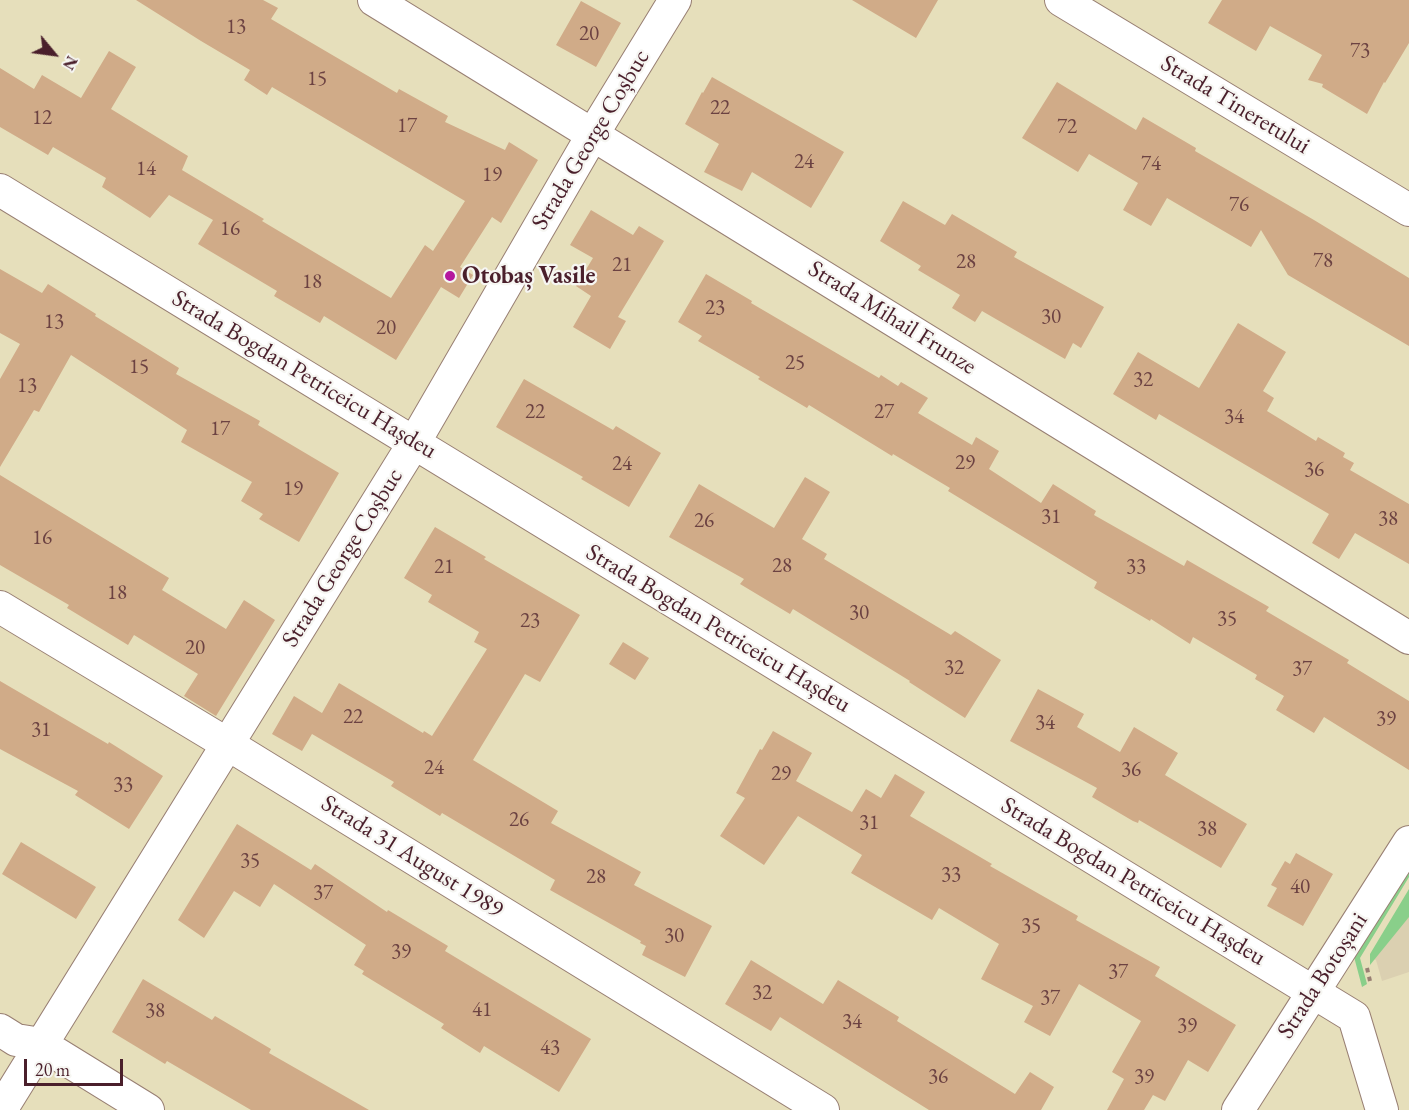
<!DOCTYPE html>
<meta charset="utf-8">
<style>
body{margin:0}
#map{position:relative;width:1409px;height:1110px;overflow:hidden;background:#e6dfbb;font-family:"EB Garamond",serif}
canvas{display:block}
.north{position:absolute;left:24px;top:24px;width:60px;height:60px;-webkit-text-stroke:4px #f6f6f2;paint-order:stroke;rotate:119deg;font-size:16px;font-weight:700;line-height:24px;text-align:center;color:#4a1f2b}
.north::after{content:'';display:block;margin:auto;width:21px;height:27px;background:#4a1f2b;clip-path:polygon(50% 0,100% 100%,50% 72%,0 100%)}
.scale{position:absolute;left:24px;top:1059px;width:99px;height:27px;box-sizing:border-box;border:3px solid #4a1f2b;border-top:0;padding-left:8px;font-size:18px;line-height:21px;white-space:nowrap;color:#4a1f2b;-webkit-text-stroke:4px #f6f6f2;paint-order:stroke}
</style>
<div id="map">
<canvas width="1409" height="1110"></canvas>
<div class="north">N</div>
<div class="scale">20 m</div>
</div>
<script>
const ctx = document.querySelector('canvas').getContext('2d');
ctx.lineJoin = 'round';
function fillPath(path, color) {
  ctx.fillStyle = color;
  ctx.fill(path, 'evenodd');
}
function stroke(path, color, width, dash) {
  ctx.strokeStyle = color;
  ctx.lineWidth = width;
  ctx.lineCap = dash ? 'butt' : 'round';
  ctx.setLineDash(dash || []);
  ctx.stroke(path);
}
function label(font, color, halo, rows, align = 'center') {
  ctx.font = font + ' "EB Garamond",serif';
  ctx.lineWidth = 4.5;
  ctx.setLineDash([]);
  ctx.textBaseline = 'middle';
  ctx.strokeStyle = halo;
  ctx.fillStyle = color;
  for (const [text, x, y, turn = 0] of rows) {
    ctx.save();
    ctx.translate(x, y);
    ctx.rotate((+turn || 0) * Math.PI / 180);
    ctx.textAlign = isNaN(turn) ? turn : align;
    if (halo) ctx.strokeText(text, 0, 0);
    ctx.fillText(text, 0, 0);
    ctx.restore();
  }
}
fillPath(new Path2D(`
 M1409,893v79l-27,9 -6,-21 -6,-2z`), '#dbd0b1');
fillPath(new Path2D(`
 M1409,863v14l-49,81 7,26 -5,3 -9,-34z
 M1409,889v28l-39,48v-11z`), '#89cf8a');
fillPath(new Path2D(`
 M136,0h127l15,8 -7,11 126,74 2,-4 49,27 -3,6 60,28 4,-8 29,18 -37,63 -9,-6 -32,50 13,8 -14,23 -18,-11 -45,73 -72,-44 -4,7 -46,-27 3,-5 -79,-47 15,-24 -44,-25 -19,23 -48,-31 4,-9 -53,-31 -5,8 -48,-28v-59l34,21 8,-14 39,23 28,-47 27,16 -25,42 77,47 -6,14 82,49 -2,2 129,77 34,-53 8,6 32,-50 -193,-114 -5,8 -23,-15 6,-10 -49,-29z
 M852,0h86l-22,38z
 M1222,0h187v43l-24,40 -1,-1 -17,32 -45,-27 1,-3 -15,-4 14,-25 -52,-29 -14,25 -48,-28z
 M581,1l40,22 -25,44 -40,-22z
 M712,77l132,75 -33,56 -59,-36 -10,19 -38,-19 15,-28 -34,-20 17,-32 1,1z
 M1057,82l79,48 7,-13 53,31 -1,3 119,69 95,58v68l-121,-71 -27,-45 -10,17 -84,-49 -16,28 -28,-16 15,-27 -49,-29 -11,18 -56,-34z
 M903,201l42,24 7,-11 65,38 -3,5 90,50 -23,41 -8,-5 -8,16 -83,-48 -7,11 -23,-14 8,-13 -42,-25 3,-4 -41,-25z
 M591,210l42,25 6,-9 25,15 -46,76 8,4 -16,28 -37,-22 18,-31 -15,-10 17,-28 -23,-13z
 M0,269l42,24 6,-9 48,30 -1,2 84,52 -3,6 84,47 -2,4 81,48 -40,69 -40,-23 4,-5 -22,-13 11,-19 -71,-40 6,-12 -116,-75 -32,57 -5,-2 -34,57v-88l20,-35 -20,-11z
 M706,274l46,27 -1,2 128,75 2,-3 17,11 3,-4 27,16 -10,15 54,32 4,-8 23,14 -10,18 52,34 12,-19 43,27 -2,4 90,51 3,-6 82,47 -3,4 83,49 -2,3 62,38v69l-85,-53 -10,16 -38,-23 8,-14 -29,-17 2,-4 -64,-38 -3,7 -39,-25 -1,2 -56,-33 3,-6 -149,-91 2,-3 -57,-34 -1,2 -83,-51 -2,3 -49,-29 2,-2 -62,-36 4,-5 -24,-14z
 M1238,323l48,29 -23,39 11,7 -7,13 49,30 2,-4 27,16 -2,4 11,6 -4,7 59,34v60l-54,-31 -16,26 -27,-16 17,-29 -170,-100 -3,6 -43,-26 25,-42 61,36z
 M524,379l89,51 3,-4 45,27 -32,54 -48,-28 2,-2 -87,-50z
 M0,475l169,103 -7,12 64,39 18,-29 31,20 -59,96 -32,-20 14,-22 -64,-39 -6,10 -61,-37 2,-3 -69,-40z
 M805,477l25,15 -28,47 25,15 -3,5 127,76 4,-4 46,29 -36,58 -56,-36 1,-1 -117,-72 -3,5 -50,-30 4,-5 -75,-42 30,-53 75,44z
 M435,527l51,30 -2,2 96,56 -40,67 -15,-8 -52,86 85,51 -7,12 90,49 -7,13 78,41 -27,51 -43,-22 4,-9 -6,-3 1,-2 -91,-51 5,-10 -113,-67 -2,3 -49,-30 3,-4 -82,-48 -10,17 -30,-17 22,-38 28,17 17,-30 84,50 1,-2 8,5 55,-87 -13,-7 5,-10 -51,-30 4,-7 -28,-17z
 M623,642l26,16 -14,22 -26,-16z
 M0,681l108,63 1,-2 54,34 -34,53 -54,-34 3,-4 -78,-42z
 M1038,689l46,25 -7,13 43,25 14,-25 44,26 -13,22 82,49 -26,44 -82,-48 -1,3 -5,-2 -41,-24 5,-9 -87,-47z
 M773,731l39,22 -16,28 56,31 14,-23 15,9 14,-24 30,18 -15,24 82,48 -2,2 88,50 -2,4 84,47 -5,9 81,49 -28,47 -20,-12 -23,41 -12,-6 -9,15h-37l17,-31 -12,-7 29,-51 -62,-37 -29,52 -26,-14 9,-16 -52,-27 18,-35 -60,-36 -7,12 -81,-47 11,-18 -64,-39 -34,49 -44,-29 25,-38 -9,-5 24,-44 2,1z
 M237,824l74,46 4,-6 72,48 1,-2 60,36 -3,5 146,88 -32,53 -75,-46 -4,7 -39,-25 3,-4 -82,-50 2,-3 -10,-6 12,-20 -92,-61 -14,23 -26,-16 -30,47 -26,-18z
 M21,842l75,45 -20,32 -74,-45z
 M1296,853l37,21 -30,52 -36,-20 10,-18 -6,-3 14,-24 5,3z
 M751,960l72,44 15,-24 61,37 -2,4 118,73 15,-22 24,15 -13,23h-112l-149,-93 -9,14 -46,-27z
 M143,979l69,41 3,-4 56,33 -2,4 100,57h-118l-84,-49 -2,3 -53,-32z`), '#d0ab88');
const street = new Path2D(`
 M374,0l1035,638
 M1061,0l348,210
 M0,190l1354,827 28,93
 M0,607l229,138 594,365
 M0,1030l16,10 25,4 107,66
 M1,1110l413,-667 179,-309 82,-134
 M1238,1110l171,-268`);
stroke(street, '#987f73', 34);
stroke(new Path2D(`
 M1367,968l3,13`), '#987f73', 4, [4.5, 4.5]);
stroke(street, '#fff', 32);
for (const [x, y, r, color] of [
 [450,276,6,"#b5179e"]
]) {
  const dot = new Path2D();
  dot.arc(x, y, r, 0, 2 * Math.PI);
  ctx.fillStyle = color;
  ctx.fill(dot);
  stroke(dot, '#f6f6f2', 2);
}
label('21px', '#6c4242', null, [
 ["13",236,27],
 ["20",589,34],
 ["73",1360,51],
 ["15",317,79],
 ["22",720,108],
 ["12",42,118],
 ["17",407,126],
 ["72",1067,127],
 ["24",804,162],
 ["74",1151,164],
 ["14",146,169],
 ["19",492,175],
 ["76",1239,205],
 ["16",230,229],
 ["78",1323,261],
 ["28",966,262],
 ["21",622,265],
 ["18",312,282],
 ["23",715,308],
 ["30",1051,317],
 ["13",54,322],
 ["20",386,328],
 ["25",795,363],
 ["15",139,367],
 ["32",1143,380],
 ["13",27,386],
 ["22",535,412],
 ["27",884,412],
 ["34",1234,417],
 ["17",220,429],
 ["29",965,463],
 ["24",622,464],
 ["36",1314,470],
 ["19",293,489],
 ["31",1051,517],
 ["38",1388,519],
 ["26",704,521],
 ["16",42,538],
 ["28",782,566],
 ["21",444,567],
 ["33",1136,567],
 ["18",117,593],
 ["30",859,613],
 ["35",1227,619],
 ["23",530,621],
 ["20",195,648],
 ["32",954,668],
 ["37",1302,669],
 ["22",353,717],
 ["39",1386,719],
 ["34",1045,723],
 ["31",41,730],
 ["24",434,768],
 ["36",1131,770],
 ["29",781,774],
 ["33",123,785],
 ["26",519,820],
 ["31",869,823],
 ["38",1207,829],
 ["35",250,861],
 ["33",951,875],
 ["28",596,877],
 ["40",1300,887],
 ["37",323,893],
 ["35",1031,926],
 ["30",674,936],
 ["39",401,952],
 ["37",1118,972],
 ["32",762,993],
 ["37",1050,998],
 ["41",482,1010],
 ["38",155,1011],
 ["34",852,1022],
 ["39",1187,1026],
 ["43",550,1048],
 ["36",938,1077],
 ["39",1144,1077]
]);
label('24px', '#4a1f2b', '#f6f6f2', [
 ["Strada Tineretului",1235,105,31],
 ["Strada George Coșbuc",591,140,-59],
 ["Strada Mihail Frunze",892,318,32],
 ["Strada Bogdan Petriceicu Hașdeu",304,375,31],
 ["Strada George Coșbuc",343,558,-58],
 ["Strada Bogdan Petriceicu Hașdeu",718,629,31],
 ["Strada 31 August 1989",412,857,32],
 ["Strada Bogdan Petriceicu Hașdeu",1133,882,31],
 ["Strada Botoșani",1323,976,-57]
]);
label('bold 24px', '#4a1f2b', '#f6f6f2', [
 ["Otobaș Vasile",462,276]
], 'left');
</script>
